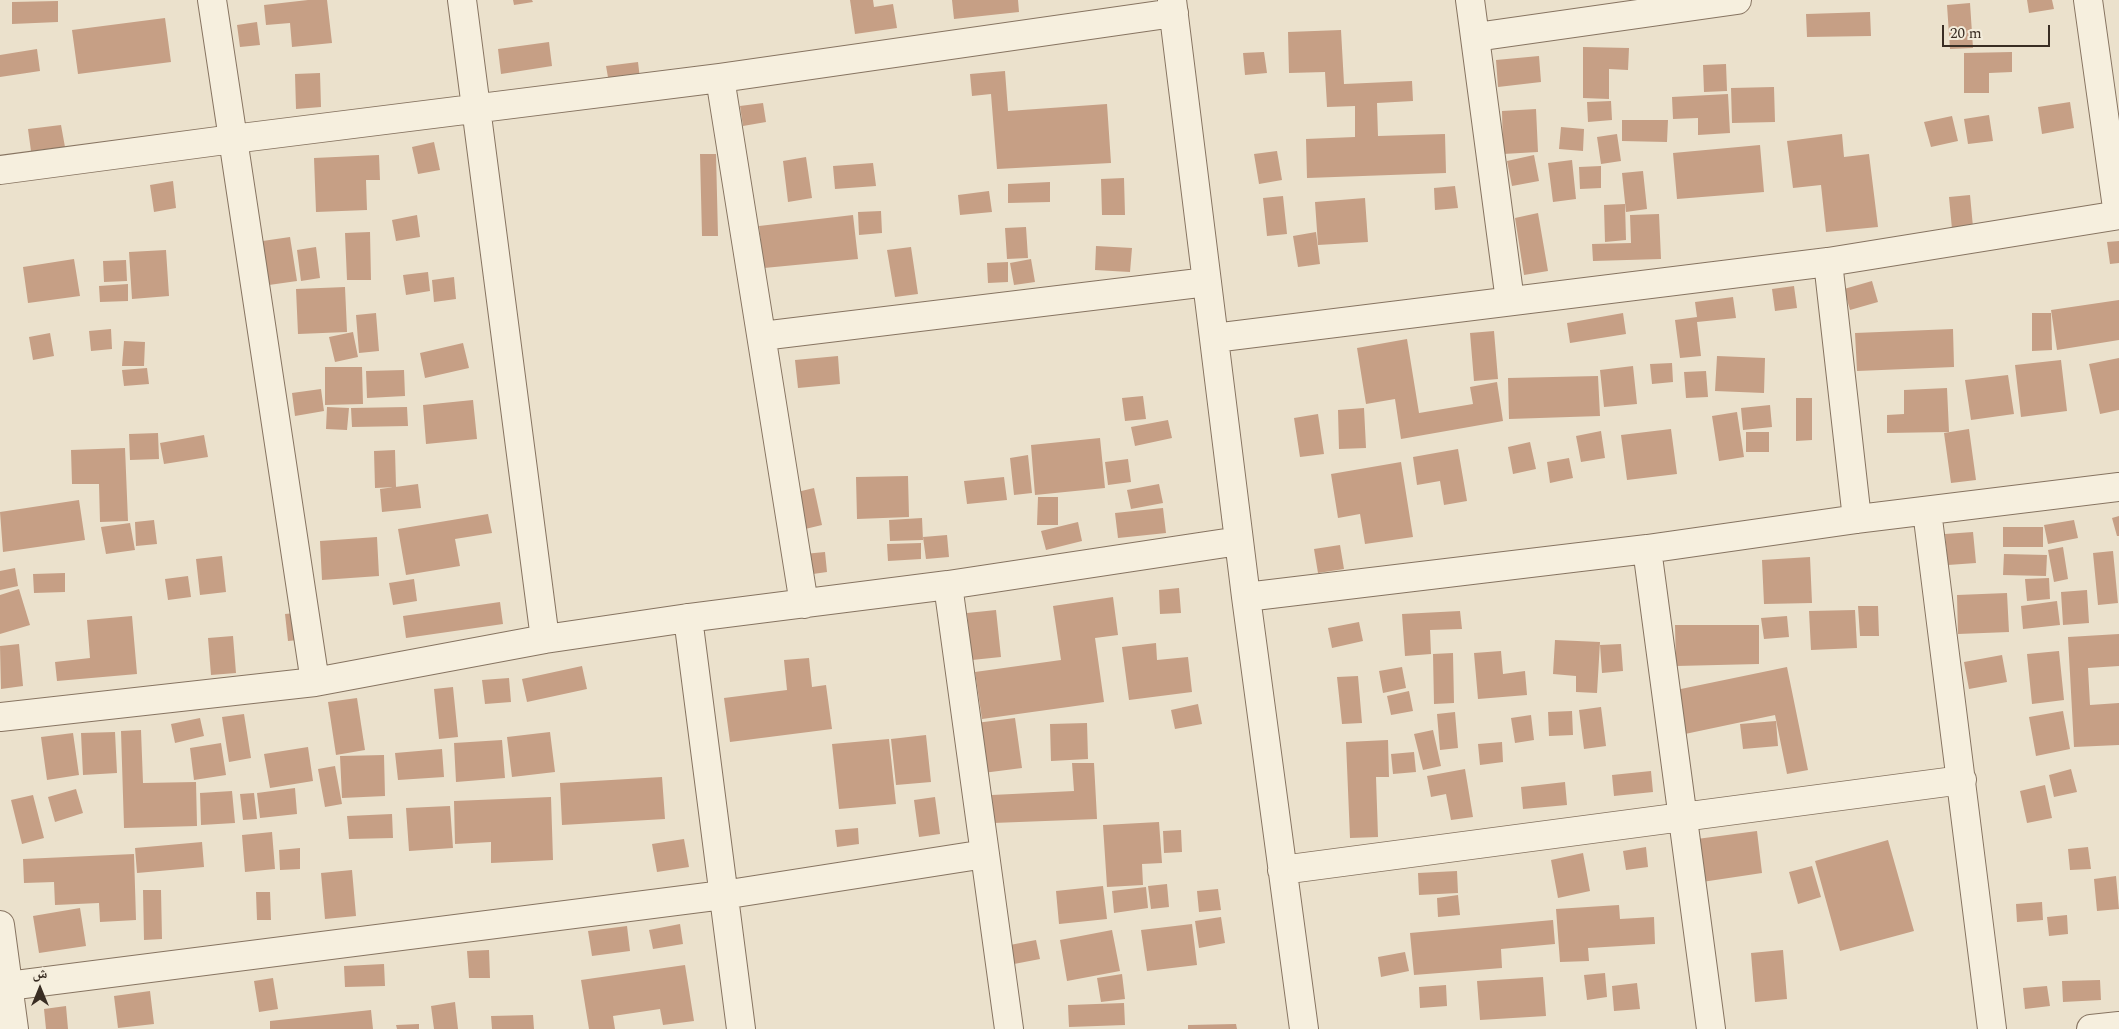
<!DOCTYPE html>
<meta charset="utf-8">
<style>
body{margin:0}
#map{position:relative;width:2119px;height:1029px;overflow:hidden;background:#ebe1cc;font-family:Spectral,"Noto Naskh Arabic",serif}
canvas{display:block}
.north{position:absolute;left:15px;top:964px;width:50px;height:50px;-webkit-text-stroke:4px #f3ecdb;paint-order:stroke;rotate:0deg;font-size:14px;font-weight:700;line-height:20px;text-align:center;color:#392d23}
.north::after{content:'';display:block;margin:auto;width:18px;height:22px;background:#392d23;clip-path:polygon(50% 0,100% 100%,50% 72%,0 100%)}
.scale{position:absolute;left:1942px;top:25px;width:108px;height:22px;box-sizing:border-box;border:2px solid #392d23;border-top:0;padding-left:6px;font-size:15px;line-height:18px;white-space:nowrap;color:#392d23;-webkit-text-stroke:4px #f3ecdb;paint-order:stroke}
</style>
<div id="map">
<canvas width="2119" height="1029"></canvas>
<div class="north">ش</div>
<div class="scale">20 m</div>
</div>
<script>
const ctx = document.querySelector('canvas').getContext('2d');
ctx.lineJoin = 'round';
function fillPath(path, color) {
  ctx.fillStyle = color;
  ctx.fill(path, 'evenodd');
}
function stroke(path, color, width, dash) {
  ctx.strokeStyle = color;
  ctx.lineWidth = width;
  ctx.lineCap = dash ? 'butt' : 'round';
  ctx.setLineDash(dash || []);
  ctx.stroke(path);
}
fillPath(new Path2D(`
 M308,0h19l5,43 -40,4 -2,-24 -24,2 -2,-20z
 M513,0h19l1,2 -19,3z
 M850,0h23l1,7 19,-3 4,24 -42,6z
 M952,0h66l1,12 -65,7z
 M2027,0h25l2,9 -25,4z
 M58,1v21l-46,2v-22z
 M1970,3l3,45 -23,1 -3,-44z
 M1870,12l1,24 -64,1 -1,-23z
 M165,18l6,44 -93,12 -6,-44z
 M257,22l3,23 -20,2 -3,-22z
 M1341,30l3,54 68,-3 1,20 -36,2 1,33 67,-2 1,39 -139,5 -1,-39 49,-2v-31l-28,1 -2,-35 -36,1 -1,-41z
 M549,42l3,24 -51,8 -3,-25z
 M1583,47l46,1 -1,22 -19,-1v30l-26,-1z
 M37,49l3,22 -40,6v-22z
 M1264,52l3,21 -22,2 -2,-22z
 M2012,52v20l-23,1v20h-25v-40z
 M1539,56l2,26 -43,5 -2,-27z
 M638,62l2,17 -31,4 -3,-17z
 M1726,64l1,27 -23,1 -1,-27z
 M1005,71l3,40 99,-7 4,59 -114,6 -6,-75 -19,2 -2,-22z
 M320,73l1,34 -25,2 -1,-35z
 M1774,87l1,35 -43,1 -1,-35z
 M1728,94l2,39 -32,2v-17l-25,1 -1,-22z
 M1611,101l1,19 -24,2 -1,-20z
 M2070,102l4,26 -32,6 -4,-27z
 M763,103l3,19 -23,4 -3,-20z
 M1536,109l2,43 -35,2 -1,-43z
 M1989,115l4,26 -25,3 -4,-25z
 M1952,116l6,25 -27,6 -7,-25z
 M1622,120h46l-1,22 -45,-1z
 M61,125l4,22 -34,4 -3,-22z
 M1561,127l23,2 -1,22 -24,-2z
 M1617,134l4,27 -20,3 -4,-27z
 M1842,134l2,23 25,-3 9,73 -52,5 -5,-47 -28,3 -6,-47z
 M434,142l6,28 -22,4 -6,-27z
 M1760,145l4,47 -87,7 -4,-46z
 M1277,151l5,29 -23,4 -5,-30z
 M700,154h16l2,82h-16z
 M379,155l1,25h-14l1,30 -51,2 -2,-54z
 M1534,155l5,26 -27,5 -5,-25z
 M806,157l6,41 -24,4 -5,-41z
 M1572,160l4,39 -23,3 -5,-39z
 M873,163l3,23 -41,3 -2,-23z
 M1601,166v22l-21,1 -1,-22z
 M1643,171l4,38 -21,3 -4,-39z
 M1124,178l1,37h-23l-1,-36z
 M173,181l3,27 -22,4 -4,-27z
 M1050,182v20l-42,1v-19z
 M1455,186l3,22 -23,2 -1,-22z
 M989,191l3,21 -32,3 -2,-20z
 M1970,195l3,32 -21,2 -3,-32z
 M1283,196l4,38 -20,2 -4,-38z
 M1365,198l3,44 -50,3 -3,-43z
 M1625,204l1,36 -21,2 -1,-37z
 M881,211l1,22 -23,2 -1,-23z
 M1538,213l10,58 -24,4 -9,-57z
 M1659,214l2,45 -68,2 -1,-17 39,-1 -1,-28z
 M417,215l3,22 -24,4 -4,-21z
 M853,215l5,44 -94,9 -5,-42z
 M1026,227l2,31 -21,1 -2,-31z
 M370,232l1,48h-24l-2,-47z
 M1316,232l4,32 -22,3 -5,-31z
 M290,237l7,44 -49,7 -6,-44z
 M2119,241v22l-9,1 -3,-22z
 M1096,246l36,2 -2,24 -35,-2z
 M316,247l4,31 -19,3 -4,-31z
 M911,247l7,47 -23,3 -8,-47z
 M166,250l3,46 -37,3 -3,-47z
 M74,259l6,37 -52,7 -5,-36z
 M1031,259l4,23 -21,3 -4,-22z
 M126,260l1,21 -23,1 -1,-21z
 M1008,262v20l-20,1 -1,-20z
 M428,272l2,19 -24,4 -3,-20z
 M454,277l2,22 -22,3 -2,-22z
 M1872,281l6,21 -28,8 -6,-21z
 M128,284v17l-28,1 -1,-16z
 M1794,286l3,22 -22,3 -3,-22z
 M345,287l2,45 -49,2 -2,-45z
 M1733,297l3,21 -39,4 4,34 -21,2 -5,-38 22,-3 -2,-15z
 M2119,300v40l-62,10 -6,-40z
 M376,313l3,38 -20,2 -3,-38z
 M1623,313l3,21 -56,9 -3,-20z
 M2032,313h19l1,37 -20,1z
 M111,329l1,20 -21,2 -2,-20z
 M1953,329l1,38 -97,4 -2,-38z
 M1494,331l4,48 -24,2 -4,-48z
 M353,332l5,25 -23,5 -6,-25z
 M50,333l4,23 -21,4 -4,-23z
 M1407,339l12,74 54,-9 -3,-17 27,-5 6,39 -102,18 -6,-40 -29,5 -9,-56z
 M124,341l21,1 -1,24h-22z
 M463,343l6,25 -44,10 -5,-25z
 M838,356l2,28 -42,4 -3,-28z
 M1717,356l48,2 -1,35 -49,-2z
 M2119,358v52l-19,4 -11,-50z
 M2061,360l6,51 -46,6 -6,-52z
 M1672,363l1,19 -21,2 -2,-20z
 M1633,366l4,38 -33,3 -4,-37z
 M325,367h37l1,37 -38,1z
 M147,368l2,16 -25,2 -2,-16z
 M404,370l1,26 -38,2 -1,-27z
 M1706,371l2,26 -22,1 -2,-26z
 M2008,375l6,39 -43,6 -6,-40z
 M1598,376l2,40 -91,3 -1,-41z
 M1947,388l2,44 -62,1v-18l17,-1v-24z
 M321,389l3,22 -29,5 -3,-23z
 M1143,396l3,23 -21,2 -3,-23z
 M1796,398h16v42l-16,1z
 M473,400l4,39 -51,5 -3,-39z
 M1770,405l2,22 -29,3 -2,-22z
 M327,407l22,1 -2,22 -21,-1z
 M407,407l1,19 -56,1 -1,-19z
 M1364,408l2,40 -27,1 -1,-39z
 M1737,412l7,45 -25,4 -7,-45z
 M1318,414l6,40 -24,3 -6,-39z
 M1168,420l4,18 -37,8 -4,-19z
 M1671,429l6,45 -50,6 -6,-45z
 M1969,429l7,51 -25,3 -7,-50z
 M1601,431l4,27 -24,4 -5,-26z
 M1746,432h23v20h-23z
 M158,433l1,26 -29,1 -1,-26z
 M204,435l4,22 -44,7 -4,-21z
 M1100,438l5,50 -70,7 -4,-50z
 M1530,442l6,27 -23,5 -5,-27z
 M125,448l3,73 -28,1 -1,-38h-27l-1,-34z
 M1458,449l9,52 -23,4 -4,-24 -23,4 -4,-28z
 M395,450l1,37 -21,1 -1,-37z
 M1028,455l4,38 -18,2 -4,-37z
 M1569,458l4,20 -23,5 -3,-21z
 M1128,459l3,23 -23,3 -3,-23z
 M1401,462l12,75 -48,7 -5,-30 -22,4 -7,-44z
 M908,476l1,41 -52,2 -1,-42z
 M1004,477l3,23 -40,4 -3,-23z
 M418,484l3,24 -39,4 -2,-23z
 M1159,484l4,19 -32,6 -4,-19z
 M814,488l8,37 -21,5 -8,-37z
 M1038,497h20v28h-21z
 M79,500l6,40 -82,12 -3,-40z
 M1163,508l3,25 -48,5 -3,-25z
 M488,514l4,19 -37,6 5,27 -54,9 -8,-46z
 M2119,516v20h-2l-5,-18z
 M922,518l1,22 -33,1 -1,-21z
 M154,520l3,24 -21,2 -1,-24z
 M2074,520l4,18 -30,6 -4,-19z
 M1078,522l4,19 -36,9 -5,-19z
 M130,523l5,27 -29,4 -5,-27z
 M2003,527h40v20h-40z
 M1973,532l3,31 -28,2 -3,-31z
 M947,535l2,22 -23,2 -3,-22z
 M377,537l2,39 -57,4 -2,-39z
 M921,543v16l-33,2 -1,-17z
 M1340,545l4,24 -26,4 -4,-24z
 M2063,547l5,32 -14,3 -6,-32z
 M2113,551l5,52 -20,2 -5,-52z
 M825,552l2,20 -21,3 -2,-21z
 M2004,554l43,1 -1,21 -43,-1z
 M222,556l4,36 -26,3 -4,-36z
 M1810,557l2,46 -48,1 -2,-44z
 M15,568l3,18 -18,4v-19z
 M65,573v19l-31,1 -1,-19z
 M188,576l3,21 -23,3 -3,-21z
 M2049,578l1,21 -23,2 -2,-22z
 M414,579l3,22 -24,4 -4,-22z
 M1179,588l2,25 -21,1 -1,-24z
 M19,589l11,36 -30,9v-39z
 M2087,590l2,33 -26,2 -2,-33z
 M2007,593l2,39 -51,2 -1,-39z
 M1113,597l5,38 -23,3 9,64 -122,17 -7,-47 86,-12 -8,-54z
 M2057,601l3,24 -37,4 -2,-23z
 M500,602l3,22 -97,14 -3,-22z
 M1858,606h20l1,30h-19z
 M996,610l5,47 -29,3 -5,-47z
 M1855,610l2,38 -46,2 -2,-39z
 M1460,611l2,18 -32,1 1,24 -26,2 -3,-42z
 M306,612l2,27 -20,2 -3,-27z
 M132,616l5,58 -80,7 -2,-19 35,-4 -3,-38z
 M1787,616l2,21 -25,2 -3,-21z
 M1359,622l4,19 -31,7 -4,-20z
 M1675,625h84v39l-83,2z
 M2119,634v32l-31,2 2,37 29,-2v42l-45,2 -6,-110z
 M233,636l3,37 -25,2 -3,-37z
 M1555,640l45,2 -3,51 -21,-1v-16l-23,-2z
 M1156,643l1,17 31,-3 4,35 -63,8 -7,-53z
 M19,644l4,42 -22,3 -1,-43z
 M1621,644l2,27 -21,2 -2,-28z
 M1501,651l2,23 22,-3 2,24 -49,4 -4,-46z
 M2059,651l5,49 -32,4 -5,-50z
 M1453,653l1,50 -20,1 -1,-50z
 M2002,655l5,27 -38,7 -5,-27z
 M809,658l3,29 14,-2 6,44 -102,13 -6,-44 63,-8 -3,-30z
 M582,666l5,23 -60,13 -5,-23z
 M1402,667l4,21 -23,5 -4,-22z
 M1787,667l21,103 -21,4 -12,-59 -90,19 -9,-44z
 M1358,676l4,47 -20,1 -5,-47z
 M509,678l2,24 -26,2 -3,-24z
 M453,687l5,50 -19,2 -5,-50z
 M1409,691l4,20 -22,4 -4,-19z
 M357,698l8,52 -29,5 -8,-53z
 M1198,704l4,20 -27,5 -4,-19z
 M1601,707l5,39 -22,3 -5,-39z
 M1572,711l1,24 -24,1 -1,-24z
 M2063,711l7,38 -34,7 -7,-39z
 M1455,712l3,36 -18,2 -3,-36z
 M244,714l7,44 -22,4 -7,-45z
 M1531,715l3,25 -19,3 -4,-25z
 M200,718l4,18 -29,7 -4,-19z
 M1015,718l7,50 -39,5 -7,-50z
 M1776,721l2,25 -35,3 -3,-25z
 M1087,723l1,36 -37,2 -1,-37z
 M141,730l2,53 53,-1 1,44 -73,2 -3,-97z
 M1433,730l8,36 -18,4 -9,-36z
 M115,732l2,41 -34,2 -2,-42z
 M550,732l5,40 -43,5 -5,-40z
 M73,733l6,42 -32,5 -6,-43z
 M926,735l5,47 -35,3 -5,-46z
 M889,739l7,65 -57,5 -7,-65z
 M502,740l3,38 -49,4 -2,-39z
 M1388,740l1,37h-13l2,60 -28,1 -4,-96z
 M1502,742l1,20 -23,3 -2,-21z
 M221,743l5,32 -32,5 -4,-32z
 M308,747l5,34 -43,7 -6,-34z
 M442,749l2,28 -46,3 -3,-27z
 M1414,752l2,20 -23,2 -2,-20z
 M384,755l1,41 -43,2 -2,-42z
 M1072,763h22l3,56 -104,4 -1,-28 82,-4z
 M335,766l7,38 -17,3 -7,-38z
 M1465,769l8,48 -22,3 -5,-26 -15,3 -4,-21z
 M2071,769l6,23 -23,5 -5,-22z
 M1651,771l2,21 -39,4 -2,-21z
 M662,777l3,42 -103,6 -2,-42z
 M1565,782l2,23 -44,4 -2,-22z
 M2045,785l7,33 -25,5 -7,-32z
 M295,788l2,26 -37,4 -3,-25z
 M76,789l7,24 -28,9 -7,-25z
 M232,791l3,32 -34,2 -1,-32z
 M254,793l3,26 -14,1 -3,-26z
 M33,795l11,43 -22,6 -11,-44z
 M551,797l2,63 -62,3v-21l-36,2 -1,-43z
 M935,797l5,37 -21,3 -5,-37z
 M450,806l3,42 -44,3 -3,-43z
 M392,814l1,24 -44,1 -2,-23z
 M1159,822l3,41 -20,1 1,21 -36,2 -4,-62z
 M858,828l1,16 -22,3 -2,-17z
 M1181,830l1,22 -18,1 -1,-22z
 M1757,831l5,42 -60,9 -5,-43z
 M272,832l3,37 -30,3 -3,-37z
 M684,839l5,28 -32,5 -5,-28z
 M1888,840l26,91 -74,20 -25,-90z
 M202,842l2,25 -67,6 -2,-25z
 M1646,847l2,20 -22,3 -3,-19z
 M2088,847l3,22 -21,1 -2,-21z
 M300,848v21l-20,1 -1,-20z
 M1583,853l7,38 -32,7 -7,-38z
 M134,854l2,66 -36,2 -1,-19 -44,2 -1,-23 -30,1 -1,-24z
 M1812,866l9,31 -23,7 -9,-32z
 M352,870l4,46 -31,3 -4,-46z
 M1457,871l1,22 -39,2 -1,-22z
 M2116,876l3,33 -22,2 -3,-32z
 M1167,884l2,23 -18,2 -3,-23z
 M1103,886l4,33 -48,5 -3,-33z
 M1146,887l2,21 -34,5 -2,-22z
 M1218,889l3,21 -22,2 -2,-21z
 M143,890h18l1,49 -18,1z
 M256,892h14l1,28h-14z
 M1458,895l2,20 -22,2 -1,-19z
 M2042,902l1,18 -26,2 -1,-18z
 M1619,905l1,14 34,-2 1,27 -67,4 1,13 -29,1 -4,-53z
 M80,908l6,38 -47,7 -6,-37z
 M2067,915l1,19 -19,2 -2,-19z
 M1221,917l4,26 -26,5 -4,-27z
 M1553,920l2,24 -54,5 1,19 -88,7 -4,-42z
 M680,924l3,20 -30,5 -4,-19z
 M1192,924l5,41 -50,6 -6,-41z
 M627,926l3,25 -38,5 -4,-25z
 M1112,930l8,41 -53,10 -7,-41z
 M1036,940l4,19 -26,5 -4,-19z
 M489,950l1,28h-21l-2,-27z
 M1783,950l4,49 -32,3 -4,-49z
 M1405,952l4,19 -28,6 -3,-20z
 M384,964l1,22 -40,1 -1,-21z
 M685,965l9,56 -31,4 -3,-16 -47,7 2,13h-26l-8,-49z
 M1605,973l2,24 -20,3 -3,-25z
 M1122,974l3,25 -24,3 -4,-24z
 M1543,977l3,39 -66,4 -3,-39z
 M273,978l5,31 -19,3 -5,-31z
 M2100,980l1,20 -38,2 -1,-21z
 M1637,983l3,26 -26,2 -2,-25z
 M1446,985l1,21 -27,2 -1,-21z
 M2047,986l3,20 -25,3 -2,-21z
 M150,991l4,33 -36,4 -4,-32z
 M455,1002l3,27h-24l-3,-23z
 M1124,1003l1,22 -56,2 -1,-22z
 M66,1006l2,23h-22l-2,-20z
 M371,1010l2,19h-103v-8z
 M533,1015l1,14h-42l-1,-13z
 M419,1024v5h-22l-1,-4z
 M1236,1024l1,5h-49v-4z`), '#c69f85');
const minor = new Path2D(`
 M212,0l103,682
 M462,0l83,639
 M1172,0l74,597 58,432
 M1470,0l40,301
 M2088,0l30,215
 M1476,37l261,-37
 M720,78l84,526
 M0,170l233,-31 487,-61 454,-65
 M1828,262l29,257
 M762,336l445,-54
 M1214,338l614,-76 291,-47
 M1927,511l65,518
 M1647,549l64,480
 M948,585l61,444
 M1246,597l401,-48 210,-30 262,-32
 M688,618l53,411
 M0,717l315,-35 230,-43 143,-21 260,-33 291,-44
 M1282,870l680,-90
 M0,925l14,104
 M8,986l715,-91 262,-41
 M2091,1029l28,-3`);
stroke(minor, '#877461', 30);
stroke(minor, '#f6efde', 28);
</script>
